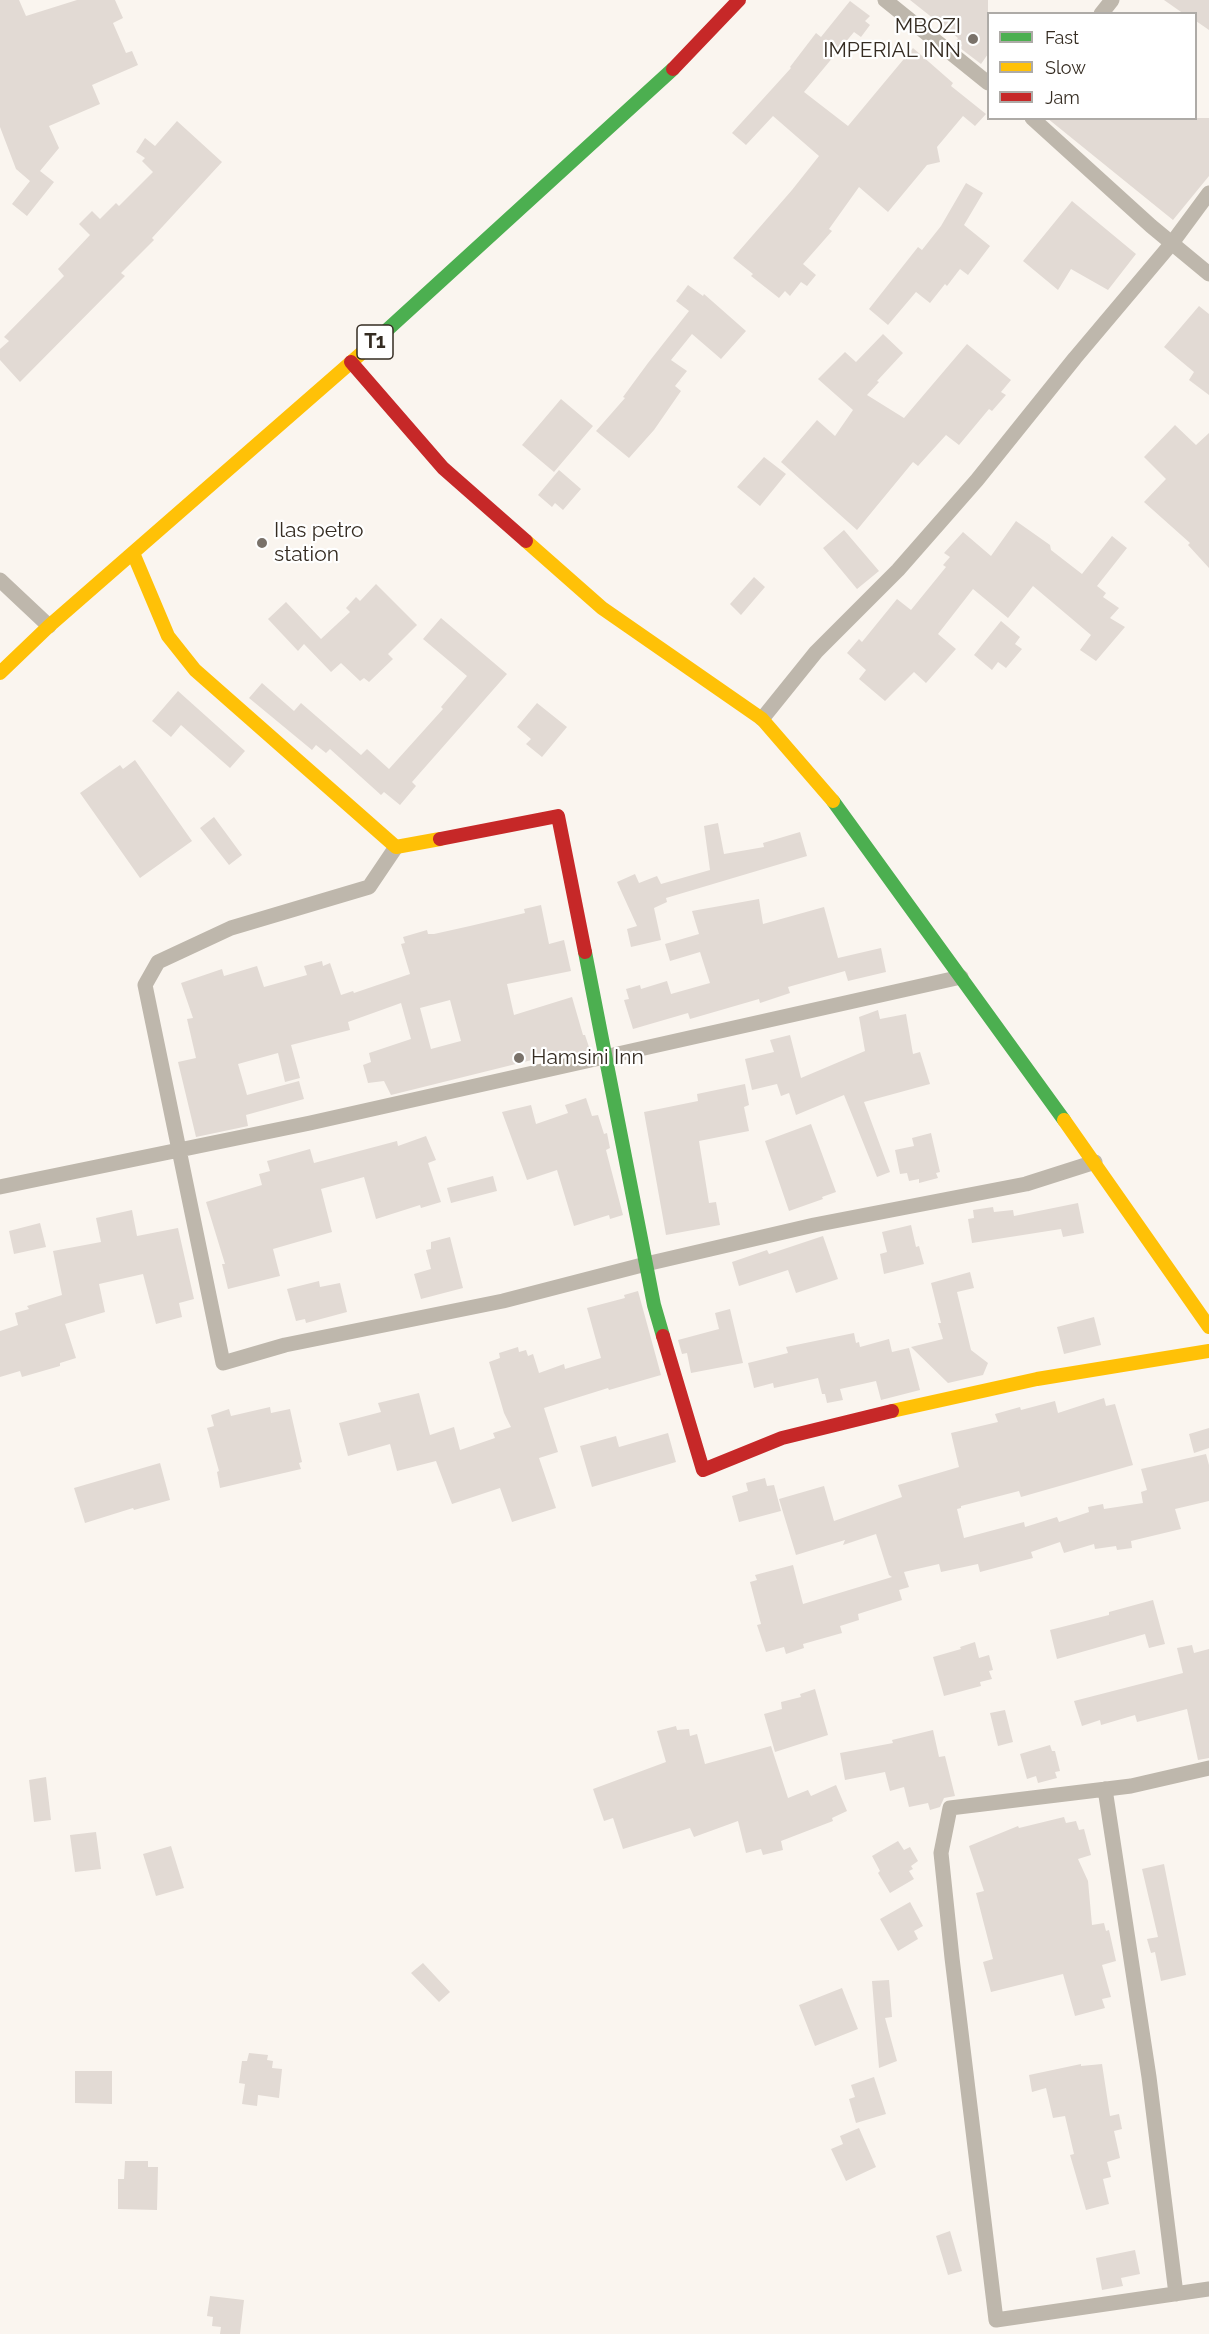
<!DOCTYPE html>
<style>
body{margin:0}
#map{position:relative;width:1209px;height:2334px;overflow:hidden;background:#faf5ef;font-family:Raleway,sans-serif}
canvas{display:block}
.legend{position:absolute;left:987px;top:12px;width:210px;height:108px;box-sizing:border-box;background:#fff;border:2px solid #aeaba7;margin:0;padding:8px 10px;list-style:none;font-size:18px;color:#352c22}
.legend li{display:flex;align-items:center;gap:12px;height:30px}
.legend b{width:30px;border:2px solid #aeaba7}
</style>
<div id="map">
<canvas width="1209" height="2334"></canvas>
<ul class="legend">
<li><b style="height:8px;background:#4caf50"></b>Fast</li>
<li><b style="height:8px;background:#ffc107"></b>Slow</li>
<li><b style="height:8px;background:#c62828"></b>Jam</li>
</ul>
</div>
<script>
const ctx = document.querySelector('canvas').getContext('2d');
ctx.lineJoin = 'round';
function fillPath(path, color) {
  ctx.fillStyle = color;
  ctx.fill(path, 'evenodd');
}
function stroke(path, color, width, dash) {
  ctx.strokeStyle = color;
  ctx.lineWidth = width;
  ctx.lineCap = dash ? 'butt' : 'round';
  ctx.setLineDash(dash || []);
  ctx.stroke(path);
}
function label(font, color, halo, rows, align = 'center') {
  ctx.font = font + ' Raleway,sans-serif';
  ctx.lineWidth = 4.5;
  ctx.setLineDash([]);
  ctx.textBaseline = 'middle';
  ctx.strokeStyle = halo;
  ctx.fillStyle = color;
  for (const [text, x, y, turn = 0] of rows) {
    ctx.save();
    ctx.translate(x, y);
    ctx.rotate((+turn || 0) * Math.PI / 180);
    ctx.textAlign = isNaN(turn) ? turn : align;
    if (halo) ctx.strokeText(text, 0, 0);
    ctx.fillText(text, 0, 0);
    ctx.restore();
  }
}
fillPath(new Path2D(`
 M0,0h19l7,16 51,-16h38l8,18 -10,5 13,30 6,-2 6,14 -46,20 8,19 -51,22 10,22 -19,23 14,11 -27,34 -15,-12 18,-23 -14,-12 -16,-42z
 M910,0h78v54l-7,10 -21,-16 2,-3 -6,-4 2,-3z
 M1164,0h45v30l-13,-9v-7h-12z
 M850,1l20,15 -5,5 5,4 -9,12 -7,-5 -50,60 44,34 65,-78 40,35 -2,3 35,28 -11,12 -12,-10 -26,31 3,15 -13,3 -39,47 -29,-25 -30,42 3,2 -29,33 13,11 -9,11 -6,-4 -11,14 -5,-5 -6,7 -28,-22 2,-2 -20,-16 59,-68 27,-34 -46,-40 -27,29 -14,-12 59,-65 -1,-1 26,-34 5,4z
 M1047,118h162v58l-36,44z
 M177,121l45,41 -70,76 2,2 -33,33 4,3 -105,106 -20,-22v-11l9,-8 -5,-4 60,-61 -6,-7 32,-34 -11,-11 13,-13 8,8 16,-16 3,3 34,-34 -11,-11 3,-3 -9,-6 9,-14 10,8z
 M966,183l17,10 -19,32 26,21 -22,29 -8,-6 -13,17 -2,-2 -15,19 -14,-11 -28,33 -19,-16 49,-62 4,3 19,-24z
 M1072,201l64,53 -28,36 -37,-21 -13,21 -35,-29z
 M688,285l15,11 1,-2 42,37 -25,28 -29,-25 -21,26 16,11 -12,15 6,5 -27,39 -25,28 -33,-27 29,-33 -2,-1 25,-34 41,-52 -13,-10z
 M1199,306l10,8v81l-20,-15 5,-8 -30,-25z
 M883,334l20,19 -26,28 2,1 -12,13 37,23 63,-74 44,36 -10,12 5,3 -14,16 -3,-2 -30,36 -13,-10 -28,31 -5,-4 -56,68 -76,-68 36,-42 18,16 18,-26 -35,-31 27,-27 11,10z
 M561,399l32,27 -39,46 -32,-27z
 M1175,425l21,20 13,-12v135l-21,-23 2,-2 -46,-41 22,-23 -22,-22z
 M764,457l22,17 -26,32 -23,-19z
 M559,470l22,19 -18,21 -8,-7 -3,4 -14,-12z
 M1016,521l34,24 1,5 31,24 30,-38 15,12 -30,38 9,7 -3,4 16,11 -9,10 15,9 -29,34 -16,-11 11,-15 -58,-49 -25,32 -35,-29 -35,45 18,15 -30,34 -12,-11 -29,29 -26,-22 7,-9 -19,-17 12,-14 3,3 35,-43 14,11 35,-43 -3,-2 7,-8 -6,-4 19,-21 28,24z
 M844,530l35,41 -22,18 -34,-41z
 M754,577l11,10 -24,28 -11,-11z
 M376,584l41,41 -29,29 5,5 -24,23 -5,-4 -4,3 -19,-18 -10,9 -27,-28 -6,7 -30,-32 18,-17 35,37 29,-27 -4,-4 10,-11 4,4z
 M441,618l66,56 -95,108 4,4 -16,19 -16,-13 -3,3 -51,-46 -4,4 -10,-8 -4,5 -63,-52 13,-15 32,28 7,-8 60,52 6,-6 22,20 54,-60 -2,-2 26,-31 -44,-37z
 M1001,621l19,16 -5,7 7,5 -16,19 -8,-6 -6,8 -18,-15z
 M178,691l67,60 -15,17 -49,-43 -10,12 -19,-16z
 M537,703l30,24 -25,30 -16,-13 5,-5 -14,-12z
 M135,760l57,81 -52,37 -60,-85 40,-28 3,4z
 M214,817l28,38 -13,10 -29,-37z
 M718,823l6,31 40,-7 -1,-4 37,-11 7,24 -141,42 1,4 -13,6 7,32 -30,7 -4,-18 10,-3 -20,-44 18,-8 4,9 18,-7 4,8 49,-14 -6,-44z
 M759,899l4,25 61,-17 14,51 43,-10 5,24 -38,9 -3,-10 -57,16 2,6 -30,10 -1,-4 -69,20 -2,-6 -55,16 -9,-29 5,-1 -3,-10 14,-4 1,4 26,-8 4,13 39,-11 -10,-31 -30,9 -5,-17 34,-10 -7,-23z
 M541,905l8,39 15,-4 7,31 -64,13 7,31 58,-18 11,38h2l5,15 -37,8 -1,-3 -161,40 -7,-14 -16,2 -5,-18 8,-3 -2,-9 42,-14 -10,-36 -53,19 2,8 -59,15 9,33 -15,4 -7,-29 -40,11 9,31 52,-14 5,18 -58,16 2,11 -52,11 -18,-75 18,-4 -9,-39 6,-1 -12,-35 41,-14 2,7 33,-10 7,21 43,-12 -3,-9 18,-5 1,5 7,-3 11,32 12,-4 1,2 56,-19 -9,-30 4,-1 -2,-6 24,-7 1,4h6l36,-8 55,-13 -1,-4zM450,1000l11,41 -30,8 -11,-41z
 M878,1010l2,9 26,-5 7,40 7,-2 10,32 -66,18 26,70 -13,5 -33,-82 -48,20 -7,-22 -8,3 -4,-12 -25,6 -7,-31 29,-7 -4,-12 20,-5 11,43 64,-27 -6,-34z
 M745,1084l4,21 -5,2 5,24 -50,10 9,56 1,6 7,-1 4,23 -54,10 -22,-123 54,-11 -1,-7z
 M586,1098l6,18 6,-1 6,19 3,-1 3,15 -4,2 17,65 -13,4 -1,-4 -35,11 -17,-56 -30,10 -25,-68 29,-7 5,19 32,-11 -3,-8z
 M811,1124l25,68 -14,5 1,2 -34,12 -24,-70z
 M931,1133l9,39 -4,1 2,5 -19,5v-4l-10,2 -2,-8 -7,1 -5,-24 19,-4 -2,-8z
 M426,1136l10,24 -8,3 13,39 -20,6 -1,-3 -44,14 -12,-42 -43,12 11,43 -59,17 7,27 -52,13 -6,-25h3l-19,-62 56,-17 -3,-11 11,-3 -3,-10 43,-12 4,14 83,-22 1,5z
 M493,1176l4,15 -46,12 -4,-15z
 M1078,1203l6,30 -21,4 -2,-8 -89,14 -4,-24 6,-1 -1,-8 20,-3 1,5 19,-2 1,6z
 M132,1210l5,26 41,-8 16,71 -15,4 3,14 -26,7 -13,-50 -44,10 6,28 -40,12 11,34 -16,5v3l-38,11 -2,-6 -20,6v-46l18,-6 -3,-12 14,-4 -2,-3 35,-11 -9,-44 48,-9 -5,-24z
 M40,1223l6,24 -32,7 -5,-23z
 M911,1225l5,22 3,-1 5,18 -40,10 -4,-20 7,-2 -5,-20z
 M823,1236l15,43 -42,14 -8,-23 -49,16 -7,-24 35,-12 2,4z
 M450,1237l13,51 -42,11 -7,-25 17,-5 -5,-19 5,-1v-7z
 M970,1272l4,16 -17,4 14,58 17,13 -5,12 -35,8 -37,-36 32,-8 -5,-16h3l-10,-40z
 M319,1281l1,6 20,-4 7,29 -41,11 -1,-4 -9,2 -9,-32z
 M638,1291l23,84 -52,15 -1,-2 -64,20 14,44 -19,6 17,50 -44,14 -12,-34 -48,16 -16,-43 -39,10 -7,-27 -42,12 -9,-33 42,-11 -3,-9 41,-10 11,42 24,-8 6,23 35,-12 -2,-5 18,-6 -7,-14 -15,-51 11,-4 -1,-5 19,-6 1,5 7,-2 2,6 5,-2 6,19 25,-9 1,5 36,-11 -14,-50 38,-10 -1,-3z
 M730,1309l13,54 -52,10 -4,-20 -5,1 -4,-14 41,-11 -4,-16z
 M1094,1317l7,28 -37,9 -7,-27z
 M854,1333l2,10 3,-1 1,5 29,-8 3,13 17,-4 11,42 -39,10 -5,-19 -36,8 3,11 -16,3 -2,-9h-3l-4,-16 -44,10 -1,-5 -19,5 -6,-25 40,-10 -2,-6z
 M1104,1398l2,8 9,-2 18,61 -112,32 -2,-6 -58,15v2l-4,1 7,29 60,-16 1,5 32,-10 2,5 30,-10 -1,-5 15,-3 1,5 39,-6 -2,-11 6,-2 -6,-21 65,-15 3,11v36l-34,8 6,20 -50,12 1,7 -15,2 -1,-4 -21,3 -1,-5 -30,9 -4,-11 -29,10 2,6 -53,14 -2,-8 -37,8 -2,-8 -35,8 5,15 -10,3 3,10 -44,14 1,6 -19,6 2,7 -39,11 1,4 -18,6 -2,-7 -18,5 -9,-27 4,-1 -11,-42 7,-2 -2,-5 38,-10 10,39 89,-27 -3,-2 -13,-41 -33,11 2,-5 -49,15 -17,-56 45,-13 10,35 68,-24 -4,-12 61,-18 -8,-34 47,-11 -3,-8 25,-7 1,3 34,-9 3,12z
 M270,1407l1,6 19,-4 12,53 -3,1 2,6 -81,19 -3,-16 2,-1 -12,-43 7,-2 -3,-11 18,-6 2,7z
 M1209,1428v20l-15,5 -5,-19z
 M668,1433l8,29 -84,25 -12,-41 36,-10 3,11z
 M160,1463l10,37 -36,10 -1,-2 -48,15 -11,-35z
 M765,1478l2,8 7,-1 7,26 -42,11 -7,-26 16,-5 -2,-8z
 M1153,1600l12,44 -16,4 -4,-14 -88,25 -7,-29 59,-15v-3z
 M975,1642l4,16 10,-3 4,15 -4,1 3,8 -12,3 1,4 -37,10 -11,-39 28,-8 -1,-2z
 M1192,1645l2,8 15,-4v109l-11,2 -11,-51 -50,13 -2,-7 -34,10 -1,-5 -18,6 -8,-25 109,-28 -6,-25z
 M815,1689l13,46 -53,17 -11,-38 18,-5 -1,-7 20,-5 -1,-3z
 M1005,1710l8,32 -15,4 -8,-33z
 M676,1726l1,4 12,-1 1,7 7,-2 8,30 66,-18 17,52 20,-8 3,6 25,-11 11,26 -15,7 1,3 -52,20 2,9 -20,5 -2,-6 -15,4 -8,-32 -44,16 -4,-9 -67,21 -10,-31 -9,3 -11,-32 73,-27 -9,-31z
 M933,1730l6,27 6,-1 10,40 -11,2 -4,9 -10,3 -2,-7 -19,4 -5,-20 -14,4 -5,-19 -40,8 -5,-27 53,-10 -1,-3z
 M1050,1745l2,6h3l5,20 -5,1 2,6 -19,5 -2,-7 -9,3 -7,-25z
 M46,1777l5,43 -17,2 -5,-42z
 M1064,1817l2,6 10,-2 3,9 5,-1 7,26 -13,4 10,22 4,44 12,-2 2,8 3,-1 7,31 -14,4 9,32 -9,2 3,9 -30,8 -12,-42 -72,18 -8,-30 10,-3 -17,-66 8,-2 -15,-45 49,-20 1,2z
 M96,1832l5,37 -26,3 -5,-37z
 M898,1841l6,9 6,-3 8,14 -7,5 2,3 -4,2 5,8 -24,14 -12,-20 2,-2 -8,-15z
 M171,1846l13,42 -28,8 -13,-42z
 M1164,1864l22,111 -25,6 -6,-29 -4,1 -4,-14 11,-2 -16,-68z
 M910,1902l13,24 -9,5 4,8 -20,12 -18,-32z
 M423,1963l27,29 -11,10 -28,-29z
 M889,1980l3,37 -7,1 12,43 -18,7 -7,-87z
 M842,1988l16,41 -43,17 -16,-41z
 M249,2053l19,2 -1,5 6,1 -1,7 10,1 -3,29 -21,-3 -1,11 -15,-2 3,-20 -6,-1 3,-22h5z
 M1081,2064v2l21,-2 8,52 9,-2 3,15 -8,2 6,27 -13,4 4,15 -8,2 6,25 -23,6 -16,-55 4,-1 -9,-38 -12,2 -7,-30 -14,4 -3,-17z
 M75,2071h37v33l-37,-1z
 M874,2077l12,37 -30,9 -7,-24 6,-2 -4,-12z
 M859,2128l17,39 -30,14 -15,-32 12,-5 -3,-8z
 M125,2161h23v6h10l-1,43 -39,-1v-30h6z
 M950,2231l12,40 -14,4 -12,-39z
 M1135,2250l5,24 -19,4 2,8 -21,4 -6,-32z
 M210,2296l34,4 -4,34h-20l1,-7 -9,-1 1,-9 -6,-1z`), '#e2dad4');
stroke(new Path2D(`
 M885,0l103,83
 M1101,14l11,-14
 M1032,118l119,108 58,48
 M0,580l49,46
 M762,719l54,-67 82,-82 79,-90 98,-122 97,-115 37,-50
 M396,847l-27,40 -138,41 -73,34 -13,23 78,378 62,-18 218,-44 143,-37 168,-39 212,-41 69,-22
 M0,1187l310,-64 651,-146
 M1209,1768l-78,18 -181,22 -9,45 11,105 44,362 213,-31
 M1105,1789l44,288 27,217`), '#beb7ac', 15);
stroke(new Path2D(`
 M364,351l309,-282
 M833,801l231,319
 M585,952l69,353 9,31`), '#4caf50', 14);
stroke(new Path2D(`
 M526,541l76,67 160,111 71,82
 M133,553l35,83 27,34 201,177 44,-8
 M0,673l49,-47 315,-275
 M1064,1120l145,207
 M892,1411l145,-32 172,-28`), '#ffc107', 14);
stroke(new Path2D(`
 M673,69l66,-69
 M351,362l92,106 83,73
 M440,839l118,-23 27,136
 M663,1336l40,134 79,-32 110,-27`), '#c62828', 14);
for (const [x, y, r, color] of [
 [973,39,6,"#7a726a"],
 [262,543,6,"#7a726a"],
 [519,1058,6,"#7a726a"]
]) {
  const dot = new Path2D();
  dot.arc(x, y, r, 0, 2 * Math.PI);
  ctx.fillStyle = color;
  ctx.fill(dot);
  stroke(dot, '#fff', 2);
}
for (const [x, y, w] of [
 [375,342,36]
]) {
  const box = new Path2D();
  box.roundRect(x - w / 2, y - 17, w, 34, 4.5);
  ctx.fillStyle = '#fff';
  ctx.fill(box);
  stroke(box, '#352c22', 1.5);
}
label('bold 20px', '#352c22', null, [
 ["T1",375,342]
]);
label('21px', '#352c22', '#fff', [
 ["MBOZI",961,27,"right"],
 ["IMPERIAL INN",961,51,"right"],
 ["Ilas petro",274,531],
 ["station",274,555],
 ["Hamsini Inn",531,1058]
], 'left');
</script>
